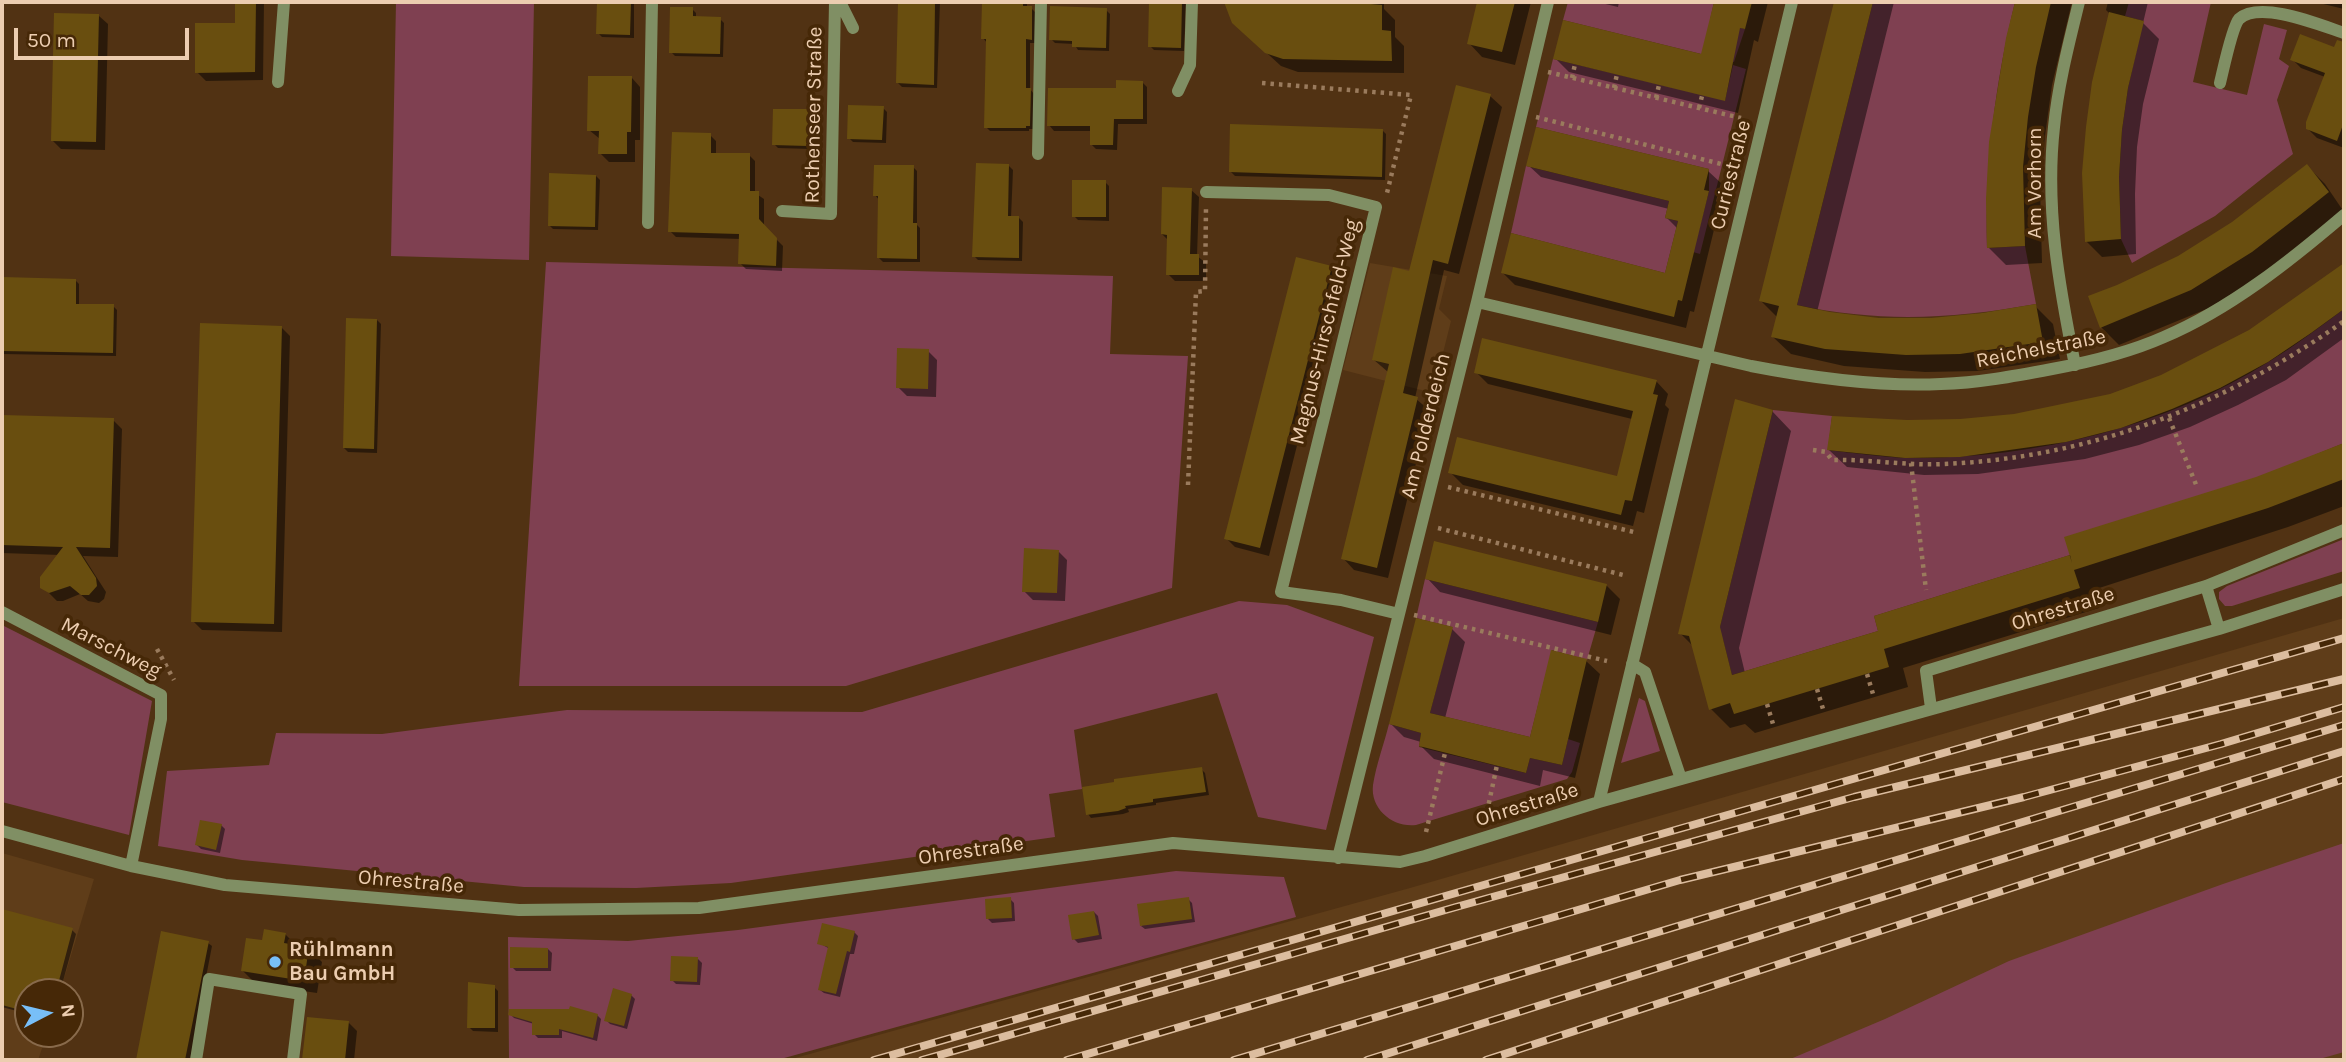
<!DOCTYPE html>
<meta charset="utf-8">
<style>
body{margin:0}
#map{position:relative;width:2346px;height:1062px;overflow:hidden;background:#513213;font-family:Karla,sans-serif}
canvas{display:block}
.frame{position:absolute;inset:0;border:4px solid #eccdb0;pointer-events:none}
.north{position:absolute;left:14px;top:978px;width:70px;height:70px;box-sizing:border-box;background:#462807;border:2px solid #886a4b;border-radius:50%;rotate:83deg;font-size:19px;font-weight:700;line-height:28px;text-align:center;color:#eccdb0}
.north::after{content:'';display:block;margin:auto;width:24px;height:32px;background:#78bff8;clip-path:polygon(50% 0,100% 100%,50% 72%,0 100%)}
.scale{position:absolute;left:14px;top:28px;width:175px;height:32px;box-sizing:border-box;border:4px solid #eccdb0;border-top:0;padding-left:9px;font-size:21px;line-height:24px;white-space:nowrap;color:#eccdb0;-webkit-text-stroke:5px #462807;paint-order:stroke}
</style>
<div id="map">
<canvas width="2346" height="1062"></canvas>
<div class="frame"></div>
<div class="north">N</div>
<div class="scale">50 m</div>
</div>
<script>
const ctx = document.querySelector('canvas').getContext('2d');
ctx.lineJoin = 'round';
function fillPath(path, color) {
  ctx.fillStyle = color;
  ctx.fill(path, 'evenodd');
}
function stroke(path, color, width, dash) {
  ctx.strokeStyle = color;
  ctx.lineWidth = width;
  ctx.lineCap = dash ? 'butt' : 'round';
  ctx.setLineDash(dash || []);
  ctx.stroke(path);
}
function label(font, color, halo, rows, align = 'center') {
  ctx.font = font + ' Karla,sans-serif';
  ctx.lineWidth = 7;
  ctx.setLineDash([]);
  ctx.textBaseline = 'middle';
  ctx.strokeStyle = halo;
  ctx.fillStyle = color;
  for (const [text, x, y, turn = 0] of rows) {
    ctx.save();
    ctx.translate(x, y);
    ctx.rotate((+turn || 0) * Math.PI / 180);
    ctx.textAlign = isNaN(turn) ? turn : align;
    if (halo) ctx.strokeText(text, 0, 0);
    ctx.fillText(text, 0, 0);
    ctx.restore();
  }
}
fillPath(new Path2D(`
 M1370,263l77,13 -8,33 12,12 -18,72 -90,-23z
 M2344,618v442h-1556l622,-172z
 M2,853l92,26 -34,113h-32v42h19l-9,26h-36z`), '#5f3d19');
fillPath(new Path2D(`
 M396,2h138l-5,258 -138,-4z
 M1568,2h146l-4,18 35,9 -11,33 -171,-42z
 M1873,2h142c-20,81 -30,162 -28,246l38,-2 11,58c-85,15 -154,19 -239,1z
 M2129,2h82l-18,80 54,13 17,-71 23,6 -8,29 10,7 -12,34 16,54 -78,62 -83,47 -11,-24 -2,-62 3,-47 6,-42 15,-67 -18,-5z
 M1553,59l172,41 8,-35 13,4 -46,185 -7,-2 16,-61v-22l-173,-42z
 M1526,166l143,35 -4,17 13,3 -13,52 -154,-40z
 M546,262l567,14 -3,78 78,2 -16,232 -326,98h-327z
 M2344,309v134l-274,112 -196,61 4,15 -146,44 -9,-35 -6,-1 56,-229 59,6 -4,34c26,3 53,7 80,8 124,1 256,-30 362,-97 26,-16 50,-34 74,-52z
 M2344,539v32l-112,35h-7l-6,-7v-7l8,-6z
 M1425,579l173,43 -11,38 -35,-10 -22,87 -100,-24 22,-86 -36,-9z
 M1239,601l48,4 87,32 -48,193 -68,-13 -41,-124 -143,37 8,59 -33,5 6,43 -324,46 -95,5 -112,-1 -282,-27 -84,-14 9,-75 102,-6 7,-32 106,1 185,-24 295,2z
 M2,625l150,76 -23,134 -127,-33z
 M1639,698l6,3 15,50 -39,12z
 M1389,724l32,9 -2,14 107,26 4,-15 32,7 6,-26 12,4 -8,29 -5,7 -151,46c-23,3 -46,-16 -43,-40 3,-20 11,-41 16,-61z
 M2344,843v209l-28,8h-528l97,-41 124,-58 214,-77z
 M1176,871l108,6 12,40 -519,143h-268l-1,-123 120,4 110,-11z`), '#7f4051');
fillPath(new Path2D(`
 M237,2h27l-1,78 -57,1 -9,-9 40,-47z
 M598,2h36v36l-32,-1 -4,-4z
 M900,2h40l-3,86 -35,-1 -4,-4z
 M984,2h43v6h4l4,4v31h-5v46l4,5 -1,35h-4v2h-39l-4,-4 1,-84 -4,-5z
 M1151,2h35l-2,49 -30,-1 -4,-4z
 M1226,2h158v7l11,11v17l9,9v27l-106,-1 -17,-6 -48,-44z
 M1479,2h52l-16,63 -33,-8 -13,-14z
 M1597,2h22l-1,5z
 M1716,2h52l-10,40 -4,-2 -16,73 -169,-41 -14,-14 147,-2z
 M1836,2h58l-77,310 62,7 52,1 104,-14 18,18 7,35 -82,12 -53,1 -81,-6 -53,-12 -18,-17 5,-19 -18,-18z
 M2017,2h55l-20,83 -7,51 -5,50 2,77 -36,2 -17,-17 19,-210z
 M2108,2h40l-5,21 16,16 -16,65 -6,43 -2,47 1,60 -34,3 -16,-16 24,-227 -4,-4z
 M2315,2h29v7z
 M692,9l4,4v5l24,1 4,4 -1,34 -48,-1 -4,-4z
 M1106,10l4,4 -1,37 -31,-1 -4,-6 -19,-1 -4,-4z
 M99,16l9,8 -3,126 -44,-1 -9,-9z
 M2301,36l43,17v95l-27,-10 -9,-9 17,-52 -24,-9 -9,-9z
 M632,78l8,9v53h-5v22h-26l-9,-9v-14l-11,-9z
 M1142,82l5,5v37h-29l-1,26 -21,-1 -5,-5 1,-13h-38l-5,-6 69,-35z
 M1490,96l12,11 -43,167 -15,-4 -29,128 14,12 -41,168 -34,-8 -11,-12 45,-186 -14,-12 36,-87z
 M883,108l4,4 -1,31 -33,-1 -4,-4z
 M808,111l4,4 -1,34 -33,-1 -4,-4z
 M1382,130l4,4 -1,46 -150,-4 -4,-4z
 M710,135l6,6v14h33l6,6v32l9,6v28l19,19 -1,25 -36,-2 -6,-6 1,-24 -65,-2 -6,-6z
 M1528,165l180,6 13,12 -5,18 4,4 -26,107 -4,-1 -4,17 -171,-43 -12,-12 163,3 12,-47 -11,-11 2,-9 -128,-32z
 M1009,166l4,4 -2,48h8l4,4 -1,39 -44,-1 -4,-4z
 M2307,166l18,18 19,28 -74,58 -61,38 -90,37 -18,-18 17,-40 60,-29 55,-35z
 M913,167l4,4v54l3,3v34h-37l-4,-4v-58l-4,-5z
 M596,176l4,4 -2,50 -45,-1 -4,-4z
 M1105,182l4,4v35l-31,-1 -4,-4z
 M1191,190l8,7 -2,59 9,7v18h-31l-7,-7v-34l-6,-6z
 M2344,264v74l-58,42 -48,25 -48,22 -51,18 -54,14 -107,15 -54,1 -77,-8 -18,-17 78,-28 53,-2 54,-4 97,-21 50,-18 89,-45z
 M1331,267l9,9 -71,280 -34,-9 -9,-9z
 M2,279l73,1 4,4v21l34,1 4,4 -1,46 -114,-2z
 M377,320l4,4 -4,129 -29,-1 -4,-4z
 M281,327l9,9 -8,296 -80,-2 -9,-9z
 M928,351l9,9 -1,37 -29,-1 -9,-9z
 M1476,372l180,9 12,13 -3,11 4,4 -25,104 -7,-2 -4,15 -170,-41 -13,-13 168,7 14,-60 -144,-35z
 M1772,411l19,20 -52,217 6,25 135,-41 464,-187v61l-56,21 -195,63 6,18 -196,60 5,19 -153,46 -10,-9 -15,4 -19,-19 -18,-63 -13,-13z
 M2,417l111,3 9,9 -4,128 -35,-1 23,36 -2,7 -5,4 -11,-2 -8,-7 -17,7h-6l-10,-10 13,-36 -58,-2z
 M1058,551l9,9 -2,41 -32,-1 -9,-9z
 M1427,578l180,8 13,13 -9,36 -171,-43z
 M1452,629l13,13 -20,76 87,21 54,-78 14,13 -25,104 -32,-8 -3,16 -106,-27 -13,-13v-4l-17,-5 -13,-13z
 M1201,769l4,4 4,22 -53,8v2l-28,4 1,3 -6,2 -32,4 -3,-4z
 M221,825l4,4 -5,24 -19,-4 -4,-4z
 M1010,899l4,4 1,18 -23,2 -4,-4z
 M1188,899l4,4 3,19 -50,7 -4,-3z
 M2,911l70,19 4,4 -16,58h-32v22l-26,-7z
 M1094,912l4,4 4,23 -24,4 -4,-4z
 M854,932l4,4 -4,18h-4l-10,43 -16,-4 -4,-3 10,-41 -11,-6z
 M162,934l46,9 4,3 -22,114h-53z
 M285,934l13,13 11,2 13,13 -5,31 -61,-9 -13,-13 20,-29z
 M548,949l4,4 -1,18h-35l-4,-4z
 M698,959l4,4 -2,22 -24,-1 -4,-4z
 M494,987l4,4v41l-25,-1 -4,-4z
 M631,995l4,4 -8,30 -17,-5 -4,-4z
 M510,1014l87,1 4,4 -4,22 -35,-10v7h-24l-4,-4v-10l-20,-6z
 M309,1019l39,3 9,9 -3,29h-50z
 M483,1058l1,2h-64v-1z`), '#0007');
fillPath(new Path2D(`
 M235,2h21l-1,70 -60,1v-50h40z
 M597,2h34l-1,33 -34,-1z
 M898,2h37l-1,83 -38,-2z
 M982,2h41v4h9v34l-6,-1v49h5l-1,38h-4v2h-42l2,-89h-5z
 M1149,2h33l-1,46 -33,-1z
 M1224,2h147v2l11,1v25l9,1 1,30 -109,-2 -18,-6 -33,-30z
 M1477,2h38l-13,50 -35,-8z
 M1714,2h38l-7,27 -5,-1 -15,73 -172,-42 10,-39 138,34z
 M1834,2h39l-76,303 33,7 49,6h52l51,-5 54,-9 7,38 -83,12 -54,1 -81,-6 -54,-12 8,-31 -20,-5z
 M2015,2h36l-15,65 -8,50 -5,50 2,79 -38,2 -1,-49 3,-57 17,-104z
 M1050,6l57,2 -1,40 -34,-1v-6l-23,-1z
 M670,7h23v9l28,1 -1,37 -51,-1z
 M2109,12l35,9 -16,67 -6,42 -3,47 2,62 -36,3 -3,-69 4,-46 6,-45z
 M54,13l45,1 -3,128 -45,-1z
 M2300,34l34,13 3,-7 7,2v80l-7,19 -31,-12v-7l19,-49 -35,-13z
 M588,76h44l-1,56h-4v22h-29l1,-23h-12z
 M1116,80l27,1v38h-29l-1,26h-23v-19h-43l1,-38h68z
 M1456,85l35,9 -43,170 -15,-4 -30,133 15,4 -41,171 -36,-9 48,-195 -17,-4 21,-93 16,4z
 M848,105l36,1 -2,34 -35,-1z
 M773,109h36l-1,37 -36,-1z
 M1230,124l153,5 -1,48 -153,-5z
 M1536,127l173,42 -5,21 5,1 -27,110 -4,-1 -4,17 -173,-44 10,-40 154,40 13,-52 -13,-3 4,-17 -143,-35z
 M672,132l39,1v20h39v38h9v28l18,19 -1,28 -38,-2 1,-30 -71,-2z
 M976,163l33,1 -1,52h11v42l-47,-1z
 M2307,164l22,28 -29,23 -48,37 -61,38 -91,38 -12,-32 29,-11 61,-29 54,-34z
 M874,165h40l-1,58h4v36l-40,-1 1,-62h-5z
 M549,173l47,2 -1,52 -47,-1z
 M1072,180h34v37h-34z
 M1162,187l30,1 -2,66h9v21h-33l1,-40 -6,-1z
 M1296,257l36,9 -72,282 -36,-9z
 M2344,263v46l-33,24 -43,29 -48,26 -48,21 -51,19 -55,14 -106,15 -55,1 -78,-8 5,-34 75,4 53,-1 54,-5 96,-20 51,-19 88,-45z
 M2,277l74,2v25h38l-1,49 -111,-2z
 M346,318l31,1 -3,130 -31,-1z
 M200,323l82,3 -8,298 -83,-2z
 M1482,338l175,42 -4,14 5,1 -26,106 -7,-1 -4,15 -173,-42 9,-36 160,39 16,-65 -159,-38z
 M897,348l32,1 -1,40 -32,-1z
 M1735,399l38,11 -53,217 12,48 146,-44 -4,-15 196,-61 2,8 -8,-26 192,-60 88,-34v36l-76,29 -194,62 6,18 -196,61 5,18 -155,47 -4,-11 -21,7 -20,-74 -11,-2z
 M2,415l112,3 -4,130 -34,-1 20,31 1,8 -8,9h-8l-11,-9 -21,7 -9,-5v-11l23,-30 -61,-2z
 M1434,541l173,43 -9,38 -173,-43z
 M1024,548l35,2 -2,43 -35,-1z
 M1416,618l37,9 -23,86 100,24 21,-87 36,9 -25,106 -32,-7 -4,15 -107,-27 2,-13 -32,-9z
 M1202,767l4,25 -53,7v3l-28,4 1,2 -8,3 -32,4 -4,-28 32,-5v-3z
 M200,820l22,4 -6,26 -21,-5z
 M1011,897l1,21 -26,1 -1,-20z
 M1189,897l3,22 -52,7 -3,-22z
 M2,909l71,19 -17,64h-28v20l-26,-7z
 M1094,911l5,24 -27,5 -4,-25z
 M822,923l33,8 -5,21 -3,-1 -11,43 -18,-4 10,-43 -11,-3z
 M264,929l22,4 -2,10 25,4 -5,34 -63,-10 5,-33 16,2z
 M161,931l48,10 -24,119h-49z
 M510,947l38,1v20h-38z
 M671,956l27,1 -1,25 -27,-1z
 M468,982l27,3v43h-28z
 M613,988l19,6 -8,32 -20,-5z
 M570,1006l28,8 -5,24 -34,-9v6h-27v-13l-24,-7 1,-6h60z
 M307,1017l42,4 -4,39h-43z`), '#694e0f');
stroke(new Path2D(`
 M1548,72l193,46
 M1572,78l3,-14
 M1262,83l149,12 -25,102
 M1614,88l3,-14
 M1656,98l3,-13
 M1699,108l3,-12
 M1536,117l193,49
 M2169,418l28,69
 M1813,450l13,2 6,8c38,-1 75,6 112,4 146,-6 282,-59 400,-143
 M1911,463l15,127
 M1188,485l8,-193 9,-1 1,-84
 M1448,487l190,46
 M1438,528l189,48
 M1414,615l193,46
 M157,649l17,31
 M1867,674l6,20
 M1817,689l6,20
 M1767,704l6,20
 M1487,812l10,-47
 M1426,832l19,-79`), '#9a7b5d', 4.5, [3.5, 5]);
stroke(new Path2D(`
 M840,2l13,26
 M278,82l6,-80
 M2220,83c3,-12 12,-56 19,-64 21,-19 81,6 105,14
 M1178,91l12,-26 2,-63
 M1038,154l3,-152
 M1206,192l123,3 47,12 -95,385 60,8 58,14
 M782,211l49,3 4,-212
 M648,223l4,-221
 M1477,302l274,64c62,12 127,21 190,18 37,-1 74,-8 111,-15 38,-7 76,-16 112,-32 66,-28 126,-76 180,-122
 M2075,365c-16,-79 -30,-157 -21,-238 4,-42 15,-84 25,-125
 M2206,586l13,43
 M2,612l159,83v24l-30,147
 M1632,664l13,8 36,107
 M1931,708l-5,-37 280,-85 138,-56
 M1599,802l193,-800
 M2,831l129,35 94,19 294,25 180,-2 474,-65 227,19 25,-6 174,-54 620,-173 125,-40
 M1338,858l139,-556 71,-300
 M196,1060l13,-81 92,15 -8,66`), '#808f64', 12);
const rail = new Path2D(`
 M874,1060l1470,-422
 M922,1060l534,-153 398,-110 490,-118
 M1067,1060l613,-180 344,-83 197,-53 123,-37
 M1234,1060l1110,-335
 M1367,1060l977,-309
 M1486,1060l858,-281`);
stroke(rail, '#dcbd9f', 8);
stroke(rail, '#462807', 5, [16]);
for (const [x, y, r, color] of [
 [275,962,7,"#78bff8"]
]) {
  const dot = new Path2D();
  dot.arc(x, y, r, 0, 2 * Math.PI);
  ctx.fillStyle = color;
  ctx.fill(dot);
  stroke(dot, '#462807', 2.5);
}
label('21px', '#eccdb0', '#462807', [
 ["Rothenseer Straße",814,115,-89],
 ["Curiestraße",1731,175,-76],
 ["Am Vorhorn",2035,183,-90],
 ["Magnus-Hirschfeld-Weg",1325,332,-76],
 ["Reichelstraße",2041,349,-11],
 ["Am Polderdeich",1426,426,-76],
 ["Ohrestraße",2063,609,-17],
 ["Marschweg",111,648,27],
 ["Ohrestraße",1527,805,-17],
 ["Ohrestraße",971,851,-8],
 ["Ohrestraße",411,882,5]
]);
label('bold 21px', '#eccdb0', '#462807', [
 ["Rühlmann",289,950],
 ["Bau GmbH",289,974]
], 'left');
</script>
